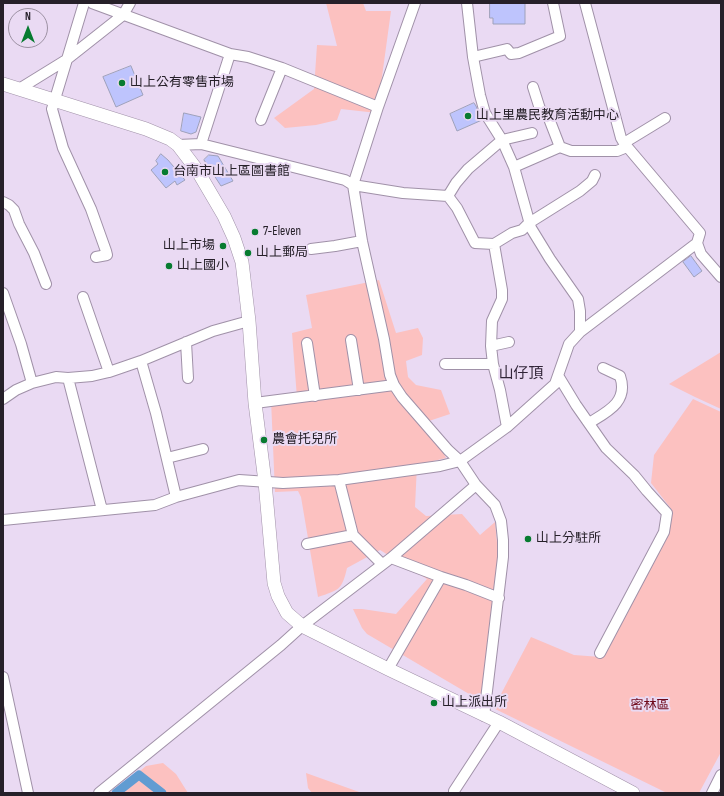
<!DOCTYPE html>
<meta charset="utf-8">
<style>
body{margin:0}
#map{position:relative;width:724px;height:796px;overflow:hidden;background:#eadaf3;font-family:"Sofia Sans Condensed",sans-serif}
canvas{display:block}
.frame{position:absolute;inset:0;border:4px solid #262029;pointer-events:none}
.north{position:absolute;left:8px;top:8px;width:40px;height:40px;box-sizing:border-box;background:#eadaf3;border:1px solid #9c90a2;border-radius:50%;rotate:0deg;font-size:11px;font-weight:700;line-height:16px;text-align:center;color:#262029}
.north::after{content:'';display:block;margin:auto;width:14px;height:18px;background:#077b30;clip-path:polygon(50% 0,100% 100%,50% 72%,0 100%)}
</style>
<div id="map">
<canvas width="724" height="796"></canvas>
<div class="frame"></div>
<div class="north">N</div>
</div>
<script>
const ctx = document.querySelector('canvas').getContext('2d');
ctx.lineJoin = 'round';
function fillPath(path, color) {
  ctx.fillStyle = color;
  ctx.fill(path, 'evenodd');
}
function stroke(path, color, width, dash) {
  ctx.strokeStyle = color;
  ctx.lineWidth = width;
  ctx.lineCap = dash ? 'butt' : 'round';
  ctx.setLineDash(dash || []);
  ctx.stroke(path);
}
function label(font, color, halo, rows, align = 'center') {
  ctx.font = font + ' "Sofia Sans Condensed","Noto Sans TC",sans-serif';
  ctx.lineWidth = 4;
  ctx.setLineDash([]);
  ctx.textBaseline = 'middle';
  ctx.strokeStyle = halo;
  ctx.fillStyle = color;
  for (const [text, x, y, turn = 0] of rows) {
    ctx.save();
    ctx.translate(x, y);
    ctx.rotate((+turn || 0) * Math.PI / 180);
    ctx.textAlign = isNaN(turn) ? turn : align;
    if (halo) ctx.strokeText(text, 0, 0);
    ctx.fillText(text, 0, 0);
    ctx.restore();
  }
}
fillPath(new Path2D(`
 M326,3h37l3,8h25l-14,102 -36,-4 -4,11 -21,5 -31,3 -11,-10 40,-29 3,-44 20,1z
 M379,280l17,53 22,-5 5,10 -1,17 -16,6 2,16 8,8 25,5 9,24 -21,7 17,37 -29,7 -2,42 11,9 36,-2 18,21 15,-13 4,41 -18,138 -114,-67 -5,-6 -9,-19h9l34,5 31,-35 -47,-29 -33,18c-5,22 -8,22 -29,29l-17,-100 -3,-6 -23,1 -4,-92 26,-2 -5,-65 20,-5 -6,-33z
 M721,352v57l-26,-12 -26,-13z
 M693,399l28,13v340l-22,41h-32l-176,-86 10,-13 30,-57 43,18 27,2 67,-125 4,-22 -21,-27 3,-28z
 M163,763l13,11 12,19h-75l33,-27z
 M306,773l56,20h-50l-4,-5z`), '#fcc1c0');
stroke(new Path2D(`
 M116,793l23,-18 23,18`), '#619cd2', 9);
const building = new Path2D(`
 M490,3h35v21h-32v-6h-3z
 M131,66l12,29 -27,12 -13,-30z
 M474,103l2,3 6,14 -25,11 -7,-17z
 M184,113l17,4 -5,15 -5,2 -10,-3z
 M161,154l7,6 17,20 -8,5 -2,-4 -9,7 -15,-18 7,-6 -2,-3z
 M209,155l9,1 15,25 -12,5 -17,-26z
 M691,256l11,15 -8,6 -11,-15z`);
fillPath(building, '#bec4fd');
stroke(building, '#9ea1ba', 1);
const minor = new Path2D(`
 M84,3l-32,106 11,39 28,61 15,42 1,4 -11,2
 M92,3l138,51 18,3 34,11 96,39
 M415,3l-37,104 -25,78 50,8 45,3 9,12 18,35 19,1 18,-11 10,-3 7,-7 51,-32 12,-10 3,-6
 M467,3l6,54 7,38 5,18 17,27 12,27 17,61 19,31 28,40 2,12v21
 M473,57l34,-8 4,5 8,-1 41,-17 -7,-33
 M533,87l7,22 8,7 12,31 11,4h46l10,-4
 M19,89l47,-29 57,-45 7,-12
 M261,120l21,-52
 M624,143l41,-25
 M201,144l29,-90
 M178,145l23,-1 144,36 8,5 9,56 22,98 6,36 4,10 8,12 46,53 12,11 16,24 19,20 6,16 2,19v17l-19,159
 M514,167l46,-20
 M448,196l8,-13 12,-14 34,-29 30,-7
 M3,202l6,3 5,5 5,14 15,29 12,31
 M697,243l4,11 20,23
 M494,244l8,46v9l-10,22 -1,25 2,18 7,26 7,37
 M311,249l24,-3 27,-5
 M3,293l18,51 11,39
 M83,297l26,75
 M351,340l8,50
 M186,342l2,36
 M307,343l8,53
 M491,346l18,-4
 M141,361l15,52 20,84
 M445,364h48
 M559,377l17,28 30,43 28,27 13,16 20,22 -3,19 -64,121
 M68,378l34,132
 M3,399l13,-9 16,-7 24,-6 12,1 24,-2 17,-4 32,-11 72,-30 36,-10
 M255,403l139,-18
 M589,423c18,-11 40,-21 31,-47l-17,-8
 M167,458l36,-9
 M339,480l14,55 29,29
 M3,520l152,-15 21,-8 63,-17 44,3 56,-3 101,-14 20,-5 47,-34 48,-43 14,-40 11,-12 117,-89 3,-10 -76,-90 -3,-5 -36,-135
 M307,544l46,-9
 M391,558l50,19 25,8 33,13
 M388,669l53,-92
 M3,677l25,116
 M454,791l45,-69
 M99,793l182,-148 21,-19 89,-68 85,-73
 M712,793l9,-18`);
const major = new Path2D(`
 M3,84l143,45 24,10 8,6 19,25 27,46 10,22 8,24 7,59 6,82 10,79 9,101 4,13 9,17 15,13 86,43 111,53 134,71`);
stroke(minor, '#a091a8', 12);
stroke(major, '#a091a8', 14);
stroke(minor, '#fff', 10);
stroke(major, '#fff', 13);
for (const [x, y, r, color] of [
 [122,83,4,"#077b30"],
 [468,116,4,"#077b30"],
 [165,172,4,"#077b30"],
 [255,232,4,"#077b30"],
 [223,246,4,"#077b30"],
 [248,253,4,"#077b30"],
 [169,266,4,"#077b30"],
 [264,440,4,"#077b30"],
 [528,539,4,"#077b30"],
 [434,703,4,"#077b30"]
]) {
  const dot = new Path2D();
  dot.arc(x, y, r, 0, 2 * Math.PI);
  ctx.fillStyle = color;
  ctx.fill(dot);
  stroke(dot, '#eadaf3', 1.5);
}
label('13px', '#262029', '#eadaf3', [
 ["山上公有零售市場",130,83],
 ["山上里農民教育活動中心",476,116],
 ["台南市山上區圖書館",173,172],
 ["7-Eleven",263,232],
 ["山上市場",215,246,"right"],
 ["山上郵局",256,253],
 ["山上國小",177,266],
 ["農會托兒所",272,440],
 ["山上分駐所",536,539],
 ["山上派出所",442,703]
], 'left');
label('13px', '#6e081b', '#eadaf3', [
 ["密林區",650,706]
]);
label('15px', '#312538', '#eadaf3', [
 ["山仔頂",521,374]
]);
</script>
